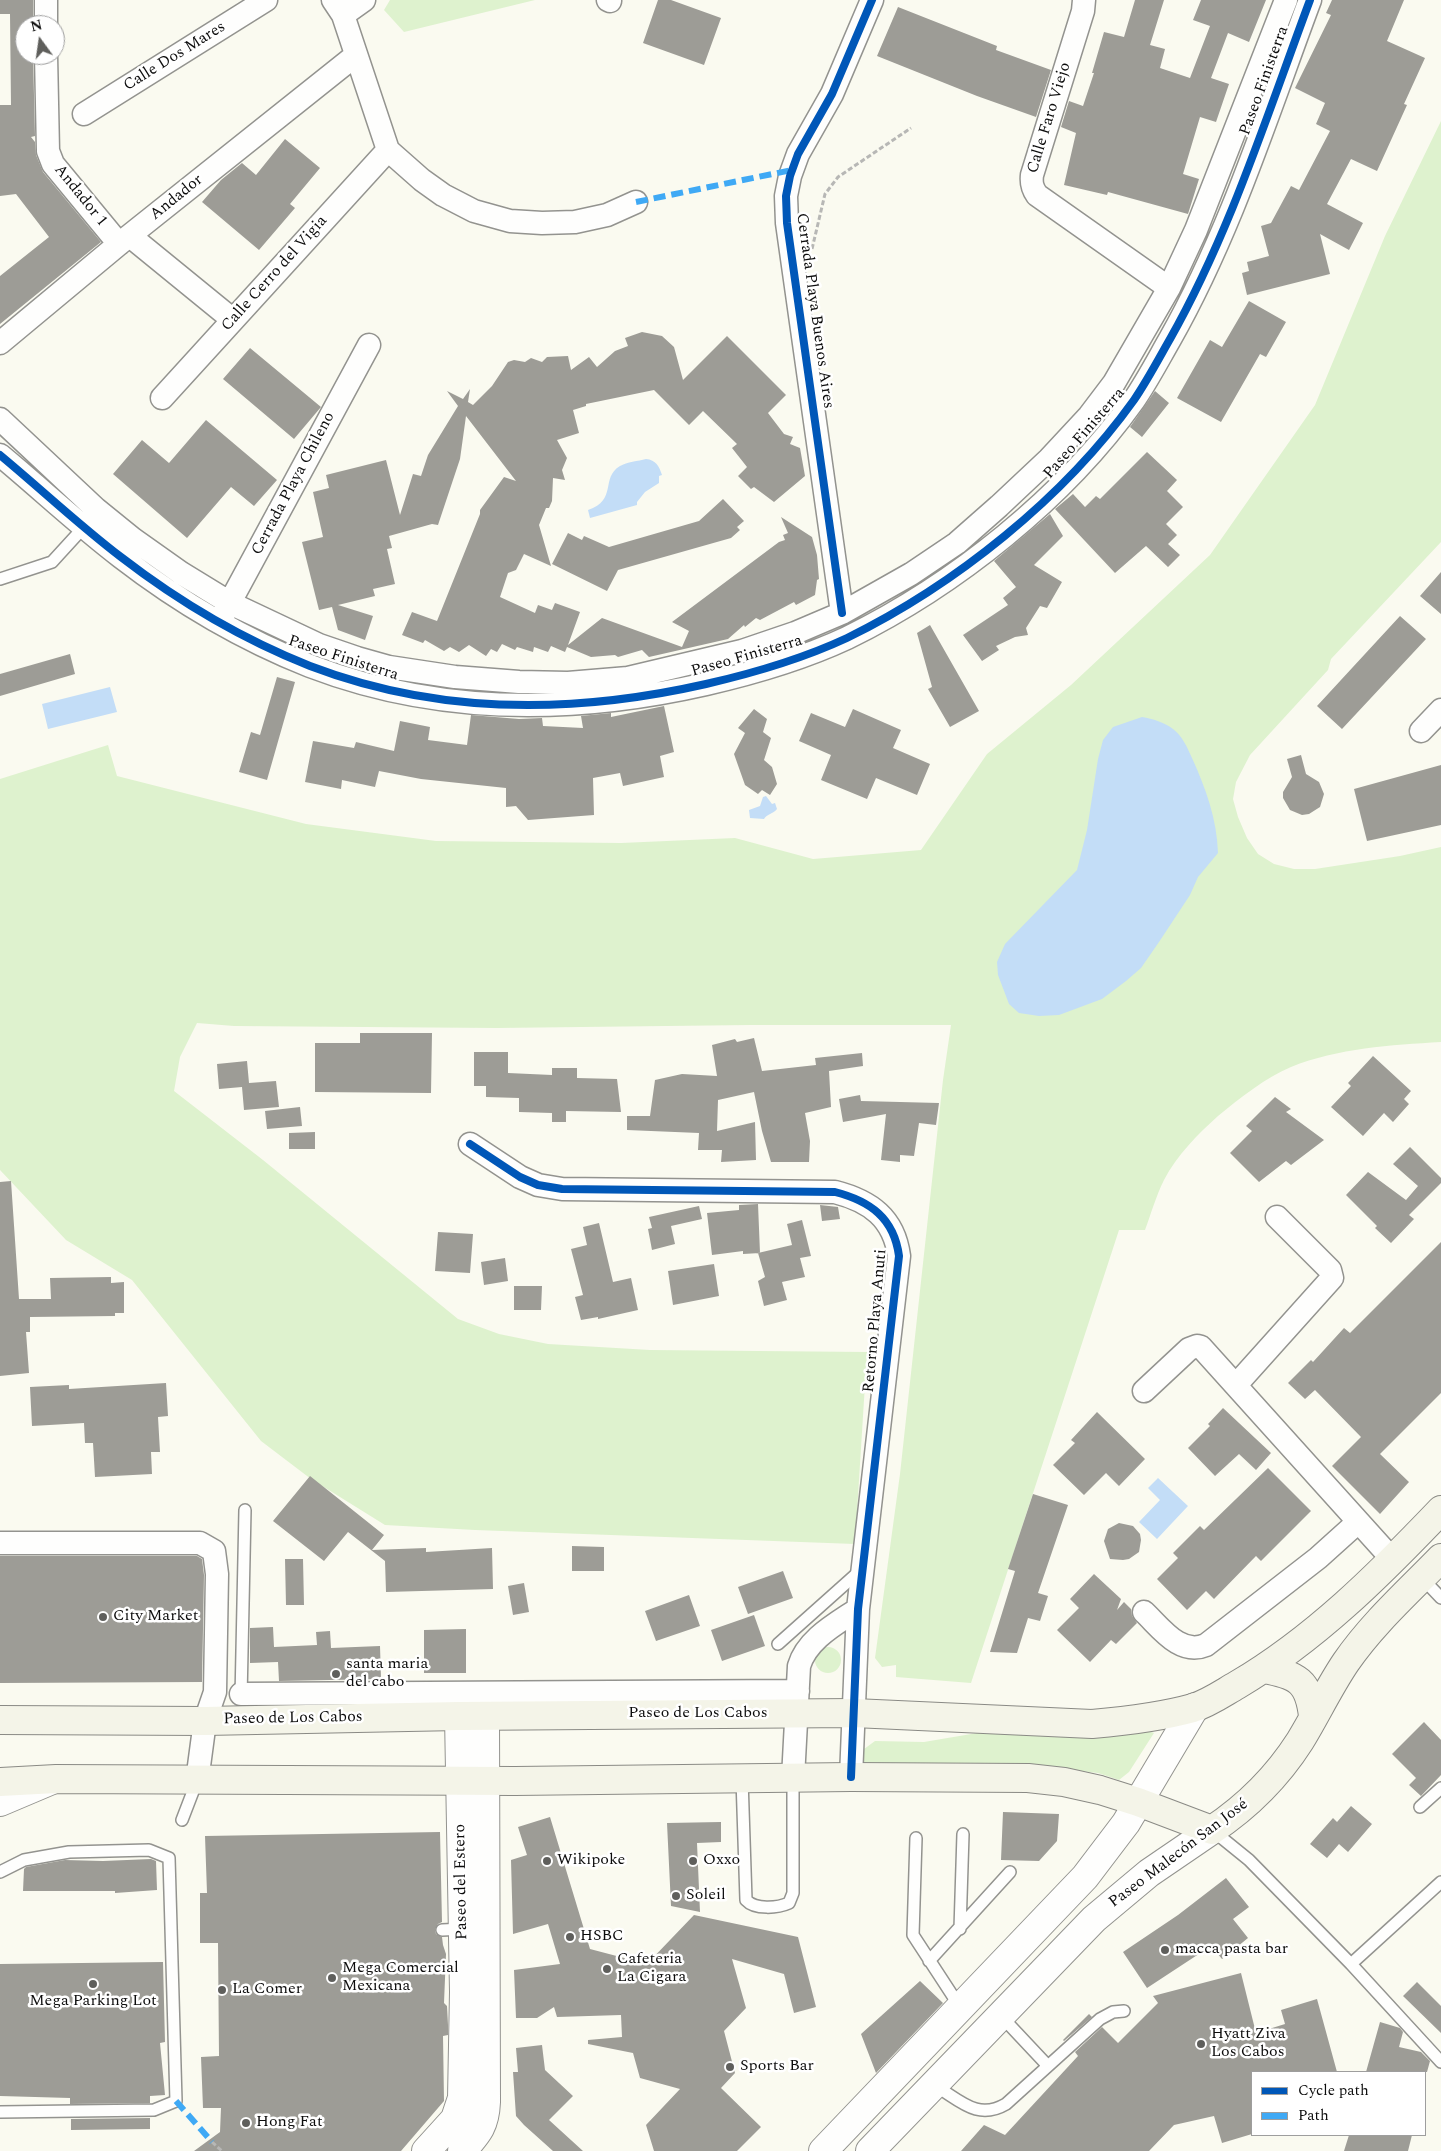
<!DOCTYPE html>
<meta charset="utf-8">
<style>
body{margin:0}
#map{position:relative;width:1441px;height:2151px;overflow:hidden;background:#fafaf0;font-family:Spectral,serif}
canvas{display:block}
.legend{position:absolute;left:1251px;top:2071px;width:175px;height:65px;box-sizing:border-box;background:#fff;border:1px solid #9e9e9e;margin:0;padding:6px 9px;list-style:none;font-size:15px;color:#0c0c0c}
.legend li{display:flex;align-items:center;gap:10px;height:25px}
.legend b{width:25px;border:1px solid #9e9e9e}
.north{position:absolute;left:15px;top:15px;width:50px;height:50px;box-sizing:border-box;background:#fff;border:1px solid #9e9e9e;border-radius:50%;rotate:346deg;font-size:14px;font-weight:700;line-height:20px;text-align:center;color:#0c0c0c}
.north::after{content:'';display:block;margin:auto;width:18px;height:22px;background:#5f5f5c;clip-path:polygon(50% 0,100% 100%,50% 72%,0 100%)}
</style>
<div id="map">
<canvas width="1441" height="2151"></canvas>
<ul class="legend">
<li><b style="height:6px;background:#0057b8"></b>Cycle path</li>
<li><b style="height:6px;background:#3fa9f5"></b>Path</li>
</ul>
<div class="north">N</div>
</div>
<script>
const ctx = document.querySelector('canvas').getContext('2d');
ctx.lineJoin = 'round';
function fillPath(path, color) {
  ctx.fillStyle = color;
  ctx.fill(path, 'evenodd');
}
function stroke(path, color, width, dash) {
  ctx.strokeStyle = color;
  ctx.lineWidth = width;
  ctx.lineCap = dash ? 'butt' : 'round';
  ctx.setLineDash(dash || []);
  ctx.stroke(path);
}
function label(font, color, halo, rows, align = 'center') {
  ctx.font = font + ' Spectral,serif';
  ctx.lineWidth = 5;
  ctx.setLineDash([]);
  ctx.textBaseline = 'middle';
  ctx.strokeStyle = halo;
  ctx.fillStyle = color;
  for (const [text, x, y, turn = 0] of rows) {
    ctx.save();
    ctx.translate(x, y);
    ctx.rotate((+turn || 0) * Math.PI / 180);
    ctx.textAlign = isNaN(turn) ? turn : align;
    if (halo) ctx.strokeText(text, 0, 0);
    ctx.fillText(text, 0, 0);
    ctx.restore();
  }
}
fillPath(new Path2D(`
 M390,0h145l-131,32 -20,-22z
 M1441,121v421l-110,117 -3,11 -78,85 -14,27 -3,17 5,18 9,21 11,16 16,10 20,5h21l85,-13 41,-9v195c-50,3 -103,6 -150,25 -26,11 -51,31 -73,49 -20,18 -41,39 -54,64 -8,16 -13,34 -19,50h-26l-148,453 -75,-6v-12l-14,2 -7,-9 25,-184 43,-394 8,-55h-200l-254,3 -263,-2 -37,-3 -17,34 -6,34 89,69 195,159 41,15 49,10 102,6 217,2 -12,192 -380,-14 -90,-5 -74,-46 -50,-38 -129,-161 -66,-40 -66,-70v-391l108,-34 9,31 189,48 130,17 185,2 114,-5 78,21 108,-9 66,-96 84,-69 139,-130 105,-150 70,-169z
 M815 1660a13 13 0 1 1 26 0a13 13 0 1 1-26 0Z
 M1146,1730l8,3 -25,39 -10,8 -21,-7 -26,-3 -201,-2 -10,-7 -1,-9 15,-11 49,1 53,-9z`), '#def2ce');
fillPath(new Path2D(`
 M646,459c10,1 13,7 16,16l-3,1v7l-14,9 -8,10v3l-47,13 -2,-8c30,-10 12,-32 32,-44 7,-4 18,-5 26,-7z
 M110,687l7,25 -69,17 -6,-25z
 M1142,717c11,2 22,5 31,12 10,8 14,18 19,29 14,31 25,61 26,95l-20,24 -8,18 -31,47 -18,26 -15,13 -24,18 -43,16 -20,1 -20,-3 -10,-9 -11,-29 -1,-13 8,-18 72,-74 10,-40 11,-71 5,-19 10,-13z
 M766,796l6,8 3,-1 2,6c-4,5 -10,5 -13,10l-14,-1 -1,-8 11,-4 3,-9z
 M1158,1478l30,28 -31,33 -18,-17 21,-22 -12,-12z`), '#c3ddf7');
fillPath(new Path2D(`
 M0,0h33v25h-8v30h8l2,81 -4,1 4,5 1,13 7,17 58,70 -101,82v-48l49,-39 -33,-43 -16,2v-91h11l-1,-91h-10z
 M658,0h13l50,18 -17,47 -61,-22z
 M1135,0h29l-14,45 15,4 -5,19 30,10 20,-52 -17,-6 8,-20h65l-17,42 -21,-9 -17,45 18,6 -13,38 -16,-5 -17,57 16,5 -11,35 -80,-22 -1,3 -43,-10 12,-52 -15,-6 8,-26 14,5 11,-33h-2l12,-41 20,5z
 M1332,0h72l-17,41 38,17 -21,46 3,1 -30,66 -26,-12 -24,45 36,19 -14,27 -29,-16 10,40 -83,21 -5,-22 7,-2 -2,-9 22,-6 -8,-30 10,-3 20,-37 8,4 31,-59 -14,-7 9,-21 -30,-15 36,-73 -5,-2z
 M898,7l99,39 -1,4 55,20 -15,47 -59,-21 -100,-40z
 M285,139l35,29 -30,36 5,4 -36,42 -57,-48 19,-22 21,-17 14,12z
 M1249,301l37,21 -20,35 -6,-3 -39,68 -44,-24 33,-58 12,7z
 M642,332l20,4 12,11 9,33 44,-44 59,59 -18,18 16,21 9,3 -3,7 10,4 5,28 -31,26 -20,-15 -3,2 -13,-13 9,-9 -15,-19 5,-4 -34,-33 -14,14 -35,-35 -68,14v2l-13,4 6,23 -22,7 10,18 -5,12 3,10 -12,-2 -1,23 -3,7h-3l-7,17 12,41 -27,-12 -8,16 -8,3 -8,24 35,16 3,-8 14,5 3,-7 25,9 -12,33 34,-27 80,29 7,-16 -17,-9 107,-80 6,-2 -2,-5 5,-2 -7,-16 31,20 5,18 2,24 -2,1 -2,15 -19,10 -2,-3 -34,18 -4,-2 -11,9 -1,-2 -16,14 -79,18 -7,-7 -24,7 -3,-2 -24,2 -24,-10 -2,5 -14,-6 -3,6 -14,-5 -1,5 -16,-5 -2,3 -13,-6 -5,8 -6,-3 -5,7 -17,-11 -10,7 -9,-5 -6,4 -19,-11 -2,3 -21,-8 10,-23 25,9 43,-107v-4l24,-33 12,4 -50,-65 -6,43 -22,66 -6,-1 -43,12 3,12 -5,1 8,35 -22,5 2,7 -37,9 35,11 -8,24 -27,-10 -6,-23 -13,3 -17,-68 21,-5 -10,-45 16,-4 -3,-13 60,-15 14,55 13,-41 8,2 7,-21 30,-49 -11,-15 16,8 7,-10 -2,13 5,3 19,-19 16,-24 6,-2 11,2 6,-4 11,4 5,-5 21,-1 3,14 18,-13 8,10 18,-16 13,-5 -3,-8z
 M250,348l71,59 -27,32 -71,-60z
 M1155,391l14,12 -27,34 -12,-10z
 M206,420l71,60 -23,26 -23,-19 -44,51 -74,-64 29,-34 27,23z
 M1147,452l30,28 -10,11 16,16 -17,17 11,11 -9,9 12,11 -12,12 -22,-21 -31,27 -60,-64 18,-15 12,13 11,-11 4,3z
 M723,499l21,22 -7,6 3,3 -9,8 -113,32 -11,21 -55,-27 16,-31 14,7 2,-4 25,11 90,-26z
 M1050,514l13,22 -29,29 28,17 -15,26 -7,-2 -14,22 2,7 -13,2 -19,9 3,4 -17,11 -19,-26 45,-30 -5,-7 13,-11 -22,-26z
 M1441,572v42l-21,-18z
 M1400,616l26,23 -84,90 -25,-23z
 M930,625l49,86 -29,16 -22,-38 4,-2 -15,-54z
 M70,654l5,20 -75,22v-22z
 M277,677l18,5 -28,98 -28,-8 12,-40 9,3z
 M664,706l10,46 -14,4 4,21 -41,9 -3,-13 -27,5 1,37 -66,5 -12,-14 -10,1v-19l-85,-9 -42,-8 -4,16 -33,-7 -1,9 -36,-7 8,-41 41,7 2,-6 38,9 6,-30 30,6 -2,13 39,5 4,-30 48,4 23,-1 1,8 40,2 -2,-12 30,-3v4z
 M754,709l13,10 -4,13 8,6 -7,22 8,7 5,17 -7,11 -8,-5 -4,4 -13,-9 -11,-31 11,-21 -7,-5z
 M853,709l48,21 -8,18 37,16 -13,31 -41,-17 -9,21 -46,-19 10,-25 -32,-14 12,-28 34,14z
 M1301,755l5,19 13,8 5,12 -4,13 -11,7 -7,1 -12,-5 -7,-12v-6l9,-15 -5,-18z
 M1441,765v60l-74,16 -13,-52z
 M360,1033h72l-1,60 -116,-1v-49h45z
 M754,1038l8,33 54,-6 -1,-7 47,-5 1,13 -34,5 2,36 -26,6 5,28 -1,21h-38l-9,-31 -8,-39 -36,8 -1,31 38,-9 1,38 -35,2 1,-12h-24l1,-17 -72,-3v-14h23l5,-36 27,-6 35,2 -5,-31 23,-6 2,3z
 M474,1052h34v21l44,2v-7h25v10l40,1 4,33 -55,-1v11h-14v-9l-33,-1v-14l-33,-1v-11h-12z
 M1373,1056l38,35 -7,8 5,5 -16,18 -9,-9 -21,23 -32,-29 20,-21 -3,-3z
 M247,1061l2,22 27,-2 3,26 -35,3 -2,-23 -23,2 -2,-25z
 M860,1095l1,6 78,2 -3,22 -17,-2 -5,33 -14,-1v7l-19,-2 5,-46 -43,8 -4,-23z
 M1275,1097l16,12 -5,3 38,28 -33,25 -5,-4 -27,21 -29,-29 22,-22 -6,-5z
 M300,1107l2,19 -35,3 -2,-18z
 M315,1132v17h-26v-16z
 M1410,1147l31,31v5l-32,32 5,4 -23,24 -16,-15 2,-2 -31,-31 22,-23 38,28 12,-14 -25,-22z
 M11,1181l8,118h32l-1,-21 61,-1v6l13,-1v31h-9v3l-85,1v15h-4l3,41 -29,3v-194z
 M758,1204l2,49 -17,1v-3l-31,4 -5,-42 32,-3v-5z
 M820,1205l18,2 2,12 -18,2z
 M699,1206l3,13 -31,7 4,18 -23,6 -4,-21 4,-1 -3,-11z
 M802,1220l9,36 -11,2 5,19 -23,5 5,18 -23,6 -6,-25 7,-4 -7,-24 34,-8 -5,-21z
 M599,1223l14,59 18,-4 7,32 -40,9v-2l-17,3 -6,-23 8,-2 -12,-46 16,-4 -4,-18z
 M438,1232l35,2 -3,39 -35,-2z
 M1441,1242v151l-61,61 29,28 -29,32 -48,-48 29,-29 -46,-47 -10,9 -17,-16 23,-23 2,2 31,-34 6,5z
 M505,1258l3,23 -24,4 -3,-23z
 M714,1264l5,32 -46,9 -5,-34z
 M514,1286h28l-1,24h-27z
 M166,1383l2,33 -10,1 2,35h-9l1,22 -57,3 -2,-34h-8l-1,-20 -52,3 -2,-39 39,-2v4z
 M1223,1408l48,45 -15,17 -17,-16 -24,22 -27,-28 22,-22 -2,-2z
 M1097,1412l48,47 -26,27 -13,-13 -22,22 -31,-30 22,-22 -4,-3z
 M1268,1468l43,43 -50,50 -5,-5 -42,43 -8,-8 -19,19 -30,-31 21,-21 -5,-5 27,-27 4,4z
 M310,1476l74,59 -12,15 54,-2v4l66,-4 1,41 -107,3 -1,-31 -37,-29 -24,29 -51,-40z
 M1033,1494l35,11 -30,88 10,3 -8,25 -12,-3 -11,35 -27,-1 25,-81 -7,-2z
 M1119,1523l14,3 7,8 1,6 -2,12 -10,7 -6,1 -13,-1 -6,-18 4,-12z
 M572,1546l32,1v24h-32z
 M0,1556h197l5,3 2,16 -2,107 -202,1z
 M285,1559h18l1,46h-18z
 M783,1571l10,27 -45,16 -10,-27z
 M1094,1574l27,25 -4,11 7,-8 7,7 1,7 5,7 -21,21 -5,-4 -21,22 -33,-32 22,-22 -9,-9z
 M524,1583l5,29 -16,3 -5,-29z
 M689,1595l11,31 -44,15 -11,-30z
 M754,1615l11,31 -43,15 -11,-31z
 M273,1627l1,20 43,-2 -1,-13 14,-1 1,17 49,-2 1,33 -102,2 -1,-19 -28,1v-35z
 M466,1629v44h-42v-43z
 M1424,1722l17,18v35l-20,21 -12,-11 7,-7 -24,-24z
 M1351,1806l21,18 -24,28 -9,-8 -12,14 -17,-14 23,-26 4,4z
 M1003,1812l56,2 -2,27 -18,20 -38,-1z
 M550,1817l40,132 57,15 47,-49 104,22 18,70 -22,6 -10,-39 -52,-15 14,49 -22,23 11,42 -14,15 40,39 -24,24h-83l-8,-26 34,-36 -40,-11 -7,-25 -45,-9v-4l34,-3 -1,-22 -64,2 -3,-10 -17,11h-21l-2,-48 46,-6 -12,-40 -35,10 -2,-74 16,-5 -9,-28z
 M721,1822v20l-24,1 3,69 -29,-6 -4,-83z
 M440,1832l2,90 -4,2 -3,6 1,4 6,3 1,8 3,9 -2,49 3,3 1,19v10l-5,1 1,65 -43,50h-207l26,-19 1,-24h-18l-2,-51 18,-1 -1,-113h-18v-50h7l-2,-57z
 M151,1859l5,2 1,29 -42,3v-2h-92l1,-22 2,-2 39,-7 38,1z
 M1226,1878l23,29 -16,12 15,19 -26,21 -11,-13 -64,42 -24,-36 55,-37z
 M163,1962l2,80 -5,1 5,52 -15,1v7l-80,1v-6l-70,-2v-132z
 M1241,1973l15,60 29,-9 -4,-14 36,-11 20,73h-85v62l-30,9 -8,-27 -40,9 -25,26h-188l23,-26 21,10 73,-79 -3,-4 27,-25 16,16 40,-40 -5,-7z
 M920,1981l23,22 -67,70 -15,-39z
 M1417,1982l24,24v27l-38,-37z
 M1089,2014l3,3 -28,24 -1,-1z
 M1380,2022l20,6 3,4 -4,15 22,5 9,9 -3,11h-61z
 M542,2045l3,25 28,26 -24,24 34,31h-30l-29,-26 -8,-9 -3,-44h5l-2,-24z
 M150,2118v11l-79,1v-11z
 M1349,2135h63l-4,16h-64z`), '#9d9c96');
const service = new Path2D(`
 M0,579l52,-17 32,-35
 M1422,1578l19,20
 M778,1644l84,-75
 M241,1698l4,-188
 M742,1779l4,121c9,10 32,8 43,3l4,-10v-115
 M1420,1807l21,-19
 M182,1820l15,-39
 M1212,1830l37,30 102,104 90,98
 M916,1838l-3,97 47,72
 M0,1872l24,-12 45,-8 80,-2 20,8 7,243 -22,9 -154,2
 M960,1929l3,-95
 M442,1930l22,-1
 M929,1961l81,-89
 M1351,1964l90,-82
 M1001,2016l47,50
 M934,2085c26,15 43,36 72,19l94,-85 13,-7 11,-1`);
const minor = new Path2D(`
 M46,0v25
 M333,0l10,15 45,135 34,30 21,15 31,16 36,10 32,2 33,-1 32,-7 29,-13
 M608,0l2,1
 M1084,0l-1,11 -51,164c-1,8 0,13 5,20l132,93
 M343,15l21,-15
 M46,55l2,96 5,13 66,80
 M84,114l182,-114
 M130,236l103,84
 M0,343l119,-99 237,-189
 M162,398l226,-248
 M0,419l96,90 37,30 48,34 49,30 89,42 38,13 32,9 66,10 64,5 49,1 60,-5 114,-27 53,-18 47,-20 69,-39 46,-31 42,-37 50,-47 40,-43 25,-33 55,-95 27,-58 90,-230
 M0,455c41,34 79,70 121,102 57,44 121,82 189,109 128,49 264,48 396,18 48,-11 96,-25 141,-46 108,-53 217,-140 287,-238 13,-19 24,-40 36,-61 60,-106 97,-224 140,-339
 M842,613l-55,-390 -1,-27 4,-20 8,-22 34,-60 40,-94
 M222,617l147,-272
 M1421,731l20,-21
 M470,1144l50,33 18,8 24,4 273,3c35,9 59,26 64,64l-41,353 -7,168
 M1236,1385l96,-107 -2,-8 -53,-53
 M1144,1391l45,-42 8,-3 4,1 192,213
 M0,1543h200l14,8 3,23 -2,118 -10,29 -8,60
 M1144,1612c17,16 36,44 62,33l112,-87 40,-36
 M241,1694l557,-3
 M793,1778l6,-112c8,-27 37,-42 59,-57`);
const tertiary = new Path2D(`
 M0,1802l52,-22
 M426,2151l29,-32 7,-21 2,-106 -5,-276
 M462,2151c15,-17 23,-24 24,-49l-1,-386
 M823,2151l262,-274 41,-54 69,-116
 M870,2151l224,-232 55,-46 63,-43`);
const secondary = new Path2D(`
 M1264,1669c33,6 45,12 49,47
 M0,1720l205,1 254,-5 395,-3 238,11c34,-3 69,-7 101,-16 16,-5 30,-15 44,-23 78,-46 142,-110 204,-175
 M0,1782l56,-3 459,2 336,-4 177,1 36,4 36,8 38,12 74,28c36,-24 65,-53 88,-89 16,-26 29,-54 46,-79 27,-39 62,-70 95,-104`);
stroke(service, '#93938f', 14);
stroke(minor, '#93938f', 25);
stroke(tertiary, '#93938f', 30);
stroke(secondary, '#8a8a85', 30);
stroke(new Path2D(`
 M812,249l13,-55 13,-17 73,-49
 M212,2142l10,9`), '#b7b7b5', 3, [5, 2.5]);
stroke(service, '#fefefd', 11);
stroke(minor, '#fefefd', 22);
stroke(tertiary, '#fefefd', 28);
stroke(secondary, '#f4f4e8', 28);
stroke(new Path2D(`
 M636,202l156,-32
 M176,2101l36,41`), '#3fa9f5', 6, [12, 6]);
stroke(new Path2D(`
 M0,455c41,34 79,70 121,102 57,44 121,82 189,109 128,49 264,48 396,18 48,-11 96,-25 141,-46 108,-53 217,-140 287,-238 13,-19 24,-40 36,-61 60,-106 97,-224 140,-339
 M842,613l-55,-390 -1,-27 4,-20 8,-22 34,-60 40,-94
 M470,1144l50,33 18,8 24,4 273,3c35,9 59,26 64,64l-41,353 -7,168`), '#0057b8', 8);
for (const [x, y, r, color] of [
 [103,1617,5,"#5f5f5c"],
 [336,1674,5,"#5f5f5c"],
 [547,1861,5,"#5f5f5c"],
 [693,1861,5,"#5f5f5c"],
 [676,1896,5,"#5f5f5c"],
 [570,1937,5,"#5f5f5c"],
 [1165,1950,5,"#5f5f5c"],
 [607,1969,5,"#5f5f5c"],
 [332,1978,5,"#5f5f5c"],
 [93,1984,5,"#5f5f5c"],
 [222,1990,5,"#5f5f5c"],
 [1201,2044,5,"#5f5f5c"],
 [730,2067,5,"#5f5f5c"],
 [246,2123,5,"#5f5f5c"]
]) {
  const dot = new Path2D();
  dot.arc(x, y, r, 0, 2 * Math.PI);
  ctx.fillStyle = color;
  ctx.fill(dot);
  stroke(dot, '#fff', 2);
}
label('16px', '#0c0c0c', '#fff', [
 ["Calle Dos Mares",175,57,-32],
 ["Paseo Finisterra",1265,81,-70],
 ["Calle Faro Viejo",1050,118,-73],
 ["Andador 1",80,196,51],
 ["Andador",177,198,-39],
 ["Calle Cerro del Vigia",275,274,-48],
 ["Cerrada Playa Buenos Aires",814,311,82],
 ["Paseo Finisterra",1085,434,-49],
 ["Cerrada Playa Chileno",294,484,-62],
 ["Paseo Finisterra",747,657,-16],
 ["Paseo Finisterra",343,659,18],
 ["Retorno Playa Anuti",876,1321,-85],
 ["Paseo de Los Cabos",698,1714],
 ["Paseo de Los Cabos",293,1719,-1],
 ["Paseo Malecón San José",1179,1854,-37],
 ["Paseo del Estero",462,1882,-91]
]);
label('16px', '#0c0c0c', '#fff', [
 ["City Market",113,1617],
 ["santa maria",346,1665],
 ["del cabo",346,1683],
 ["Wikipoke",557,1861],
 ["Oxxo",703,1861],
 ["Soleil",686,1896],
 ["HSBC",580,1937],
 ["macca pasta bar",1175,1950],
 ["Cafeteria",617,1960],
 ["La Cigara",617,1978],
 ["Mega Comercial",342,1969],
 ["Mexicana",342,1987],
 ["La Comer",232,1990],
 ["Mega Parking Lot",93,2002,"center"],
 ["Hyatt Ziva",1211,2035],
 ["Los Cabos",1211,2053],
 ["Sports Bar",740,2067],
 ["Hong Fat",256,2123]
], 'left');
</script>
